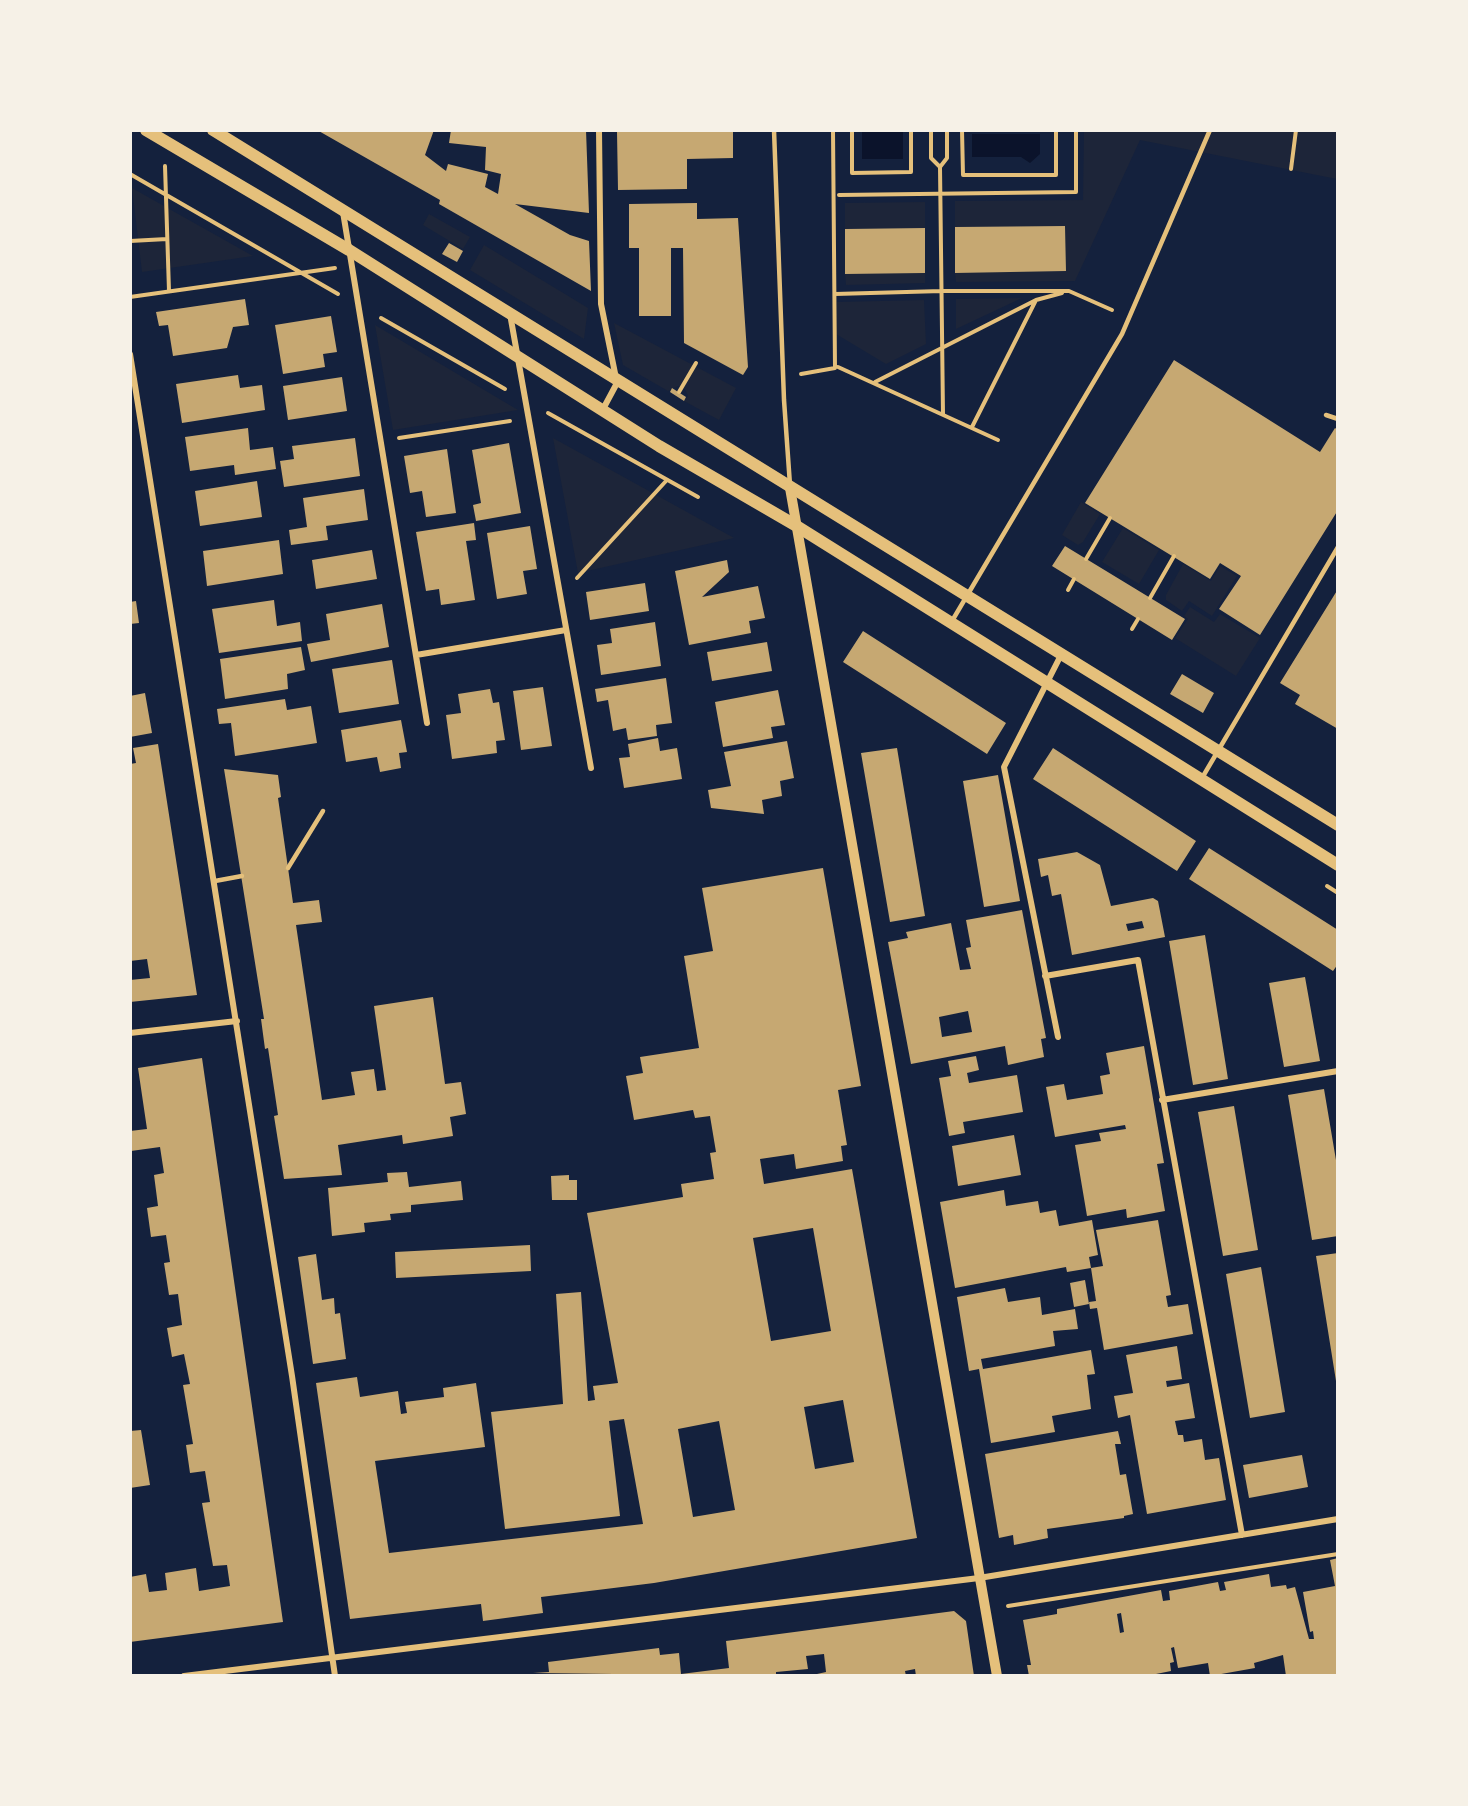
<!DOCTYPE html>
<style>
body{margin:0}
#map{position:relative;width:1468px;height:1806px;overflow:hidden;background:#14213d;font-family:Karla,sans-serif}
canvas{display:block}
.frame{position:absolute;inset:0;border:132px solid #f6f1e7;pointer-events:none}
</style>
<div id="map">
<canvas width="1468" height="1806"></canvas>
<div class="frame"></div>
</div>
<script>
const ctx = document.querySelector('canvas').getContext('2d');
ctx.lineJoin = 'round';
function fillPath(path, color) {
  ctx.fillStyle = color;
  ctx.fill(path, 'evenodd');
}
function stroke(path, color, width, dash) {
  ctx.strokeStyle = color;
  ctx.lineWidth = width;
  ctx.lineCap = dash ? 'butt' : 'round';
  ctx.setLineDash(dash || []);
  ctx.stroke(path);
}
fillPath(new Path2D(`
 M1084,131h253v48l-197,-39 -65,141 -119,1 -1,-9 111,-3 -1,-44 -110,1v-26l128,-1z
 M132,188l121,68 -111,16z
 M925,202v26l-80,1v-26z
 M429,214l41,23 -7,12 -40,-24z
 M484,245l104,63 -4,31 -114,-69z
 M925,273v10l-79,2 -1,-11z
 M1022,298l-66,31v-30z
 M924,300l2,44 -40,20 -50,-30 1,-32z
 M614,323l122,65 -17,32 -35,-19 4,-5 -3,-7 -7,-3 -10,5 -45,-26z
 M375,325l143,85 -125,20z
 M553,438l181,100 -156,35z
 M1081,502l19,12 -17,28 -5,3 -16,-10z
 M1123,528l36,22 -20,34 -37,-22z
 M1183,564l28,17 9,-15 17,10 -25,40 -23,-15 -7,10 -16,-11v-5z
 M1190,607l24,15 6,-8 40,24 -24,38 -61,-38 13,-19 -4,-3z`), '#1d2539');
fillPath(new Path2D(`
 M862,131h41v28h-41z
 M972,134h68v20l-10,9 -9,-6h-49z`), '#0b132b');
fillPath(new Path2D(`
 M317,130h117l-9,25 21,16 2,-7 40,10 -3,13 13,7 3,-20 -16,-4 1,-23 -37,-4 2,-13h135l3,83 -74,-9 55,31 19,6 2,50 -152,-87 1,-4z
 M620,130l113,1v27l-46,1v30l-69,1 -1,-58z
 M697,203v16l41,-1 10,149 -5,8 -59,-32 -1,-95h-12v68h-32v-68h-10v-44z
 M1065,226l1,45 -111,2v-46z
 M925,228v45l-80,1v-45z
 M449,243l14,8 -6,11 -15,-8z
 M245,299l4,26 -16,2 -6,21 -54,8 -5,-31 -9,1 -3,-14z
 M331,316l6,36 -14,2 2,13 -42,7 -8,-49z
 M1174,360l146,92 15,-24 3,2v80l-78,125 -41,-26 22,-33 -21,-13 -10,16 -125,-76z
 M238,375l2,13 22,-3 3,25 -83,13 -6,-39z
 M342,377l5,34 -59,9 -5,-34z
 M672,388l14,9 -2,4 -14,-9z
 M248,428l2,22 23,-3 3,22 -41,6 -1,-10 -44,6 -5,-34z
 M355,438l5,38 -76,11 -4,-26 14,-2 -2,-13z
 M509,443l12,70 -45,8 -3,-16 8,-2 -9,-53z
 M447,449l9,64 -30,4 -4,-26 -12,2 -6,-37z
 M257,481l5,36 -62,9 -5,-35z
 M364,489l4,31 -42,6 2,14 -37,5 -2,-15 18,-3 -4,-29z
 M474,523l2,17 -10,1 9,59 -34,5 -2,-16 -13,2 -10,-59z
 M530,526l7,43 -14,2 4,23 -30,5 -10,-66z
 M279,540l4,34 -76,12 -4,-35z
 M1065,546l120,73 -13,21 -120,-74z
 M372,550l5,29 -61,10 -4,-29z
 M727,560l2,12 -27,25 56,-11 7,32 -16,3 2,12 -62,12 -14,-74z
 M645,583l4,28 -59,9 -4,-28z
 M1338,589v140l-43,-25 5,-9 -20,-12z
 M274,600l3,26 23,-4 2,19 -83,12 -7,-44z
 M136,601l3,22 -9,1v-22z
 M382,604l7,43 -78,15 -4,-18 23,-4 -4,-26z
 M655,622l6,44 -60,9 -4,-30 15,-2 -2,-14z
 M863,631l143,92 -19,31 -144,-92z
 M767,642l5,29 -60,10 -5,-29z
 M301,647l4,23 -18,4 1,15 -63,10 -5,-40z
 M392,660l7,44 -60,9 -7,-44z
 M1182,674l32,19 -11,20 -33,-19z
 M666,678l6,45 -16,2 1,11 -29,4 -2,-12 -13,3 -5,-31 -11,2 -2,-13z
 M543,687l9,59 -31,4 -8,-59z
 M490,689l3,14 6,-1 6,38 -9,1 1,12 -45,6 -6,-44 15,-2 -3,-19z
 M778,690l7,35 -14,2 2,11 -50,9 -8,-45z
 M145,693l7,40 -22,4v-41z
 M285,699l2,11 24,-4 6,37 -82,13 -4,-33 -12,1 -2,-15z
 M401,720l6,32 -8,1 2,15 -21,4 -3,-15 -31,5 -5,-32z
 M658,738l2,13 17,-3 5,31 -58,9 -5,-30 11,-1 -2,-13z
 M787,741l7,37 -14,3 2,15 -20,4 2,14 -53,-6 -3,-18 23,-4 -7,-34z
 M158,744l39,251 -67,7v-22l20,-2 -3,-19 -17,2v-197l6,-1 -3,-15z
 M897,748l28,168 -35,6 -29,-169z
 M1053,748l143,93 -19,30 -144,-92z
 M224,769l54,6 3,22 -3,1 15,105 26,-3 3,22 -26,3 26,175 33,-5 -4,-23 23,-3 3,22 9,-1 -12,-84 59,-9 12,87 16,-2 5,32 -16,3 3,19 -50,8 -1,-9 -64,10 4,30 -58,4 -10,-63 4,-1 -10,-67 -3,1 -4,-30h3z
 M998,775l22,126 -36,6 -21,-126z
 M1209,848l129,82v34l-5,7 -144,-92z
 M1077,852l23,13 11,41 42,-8 5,3 7,36 -93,18 -11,-61 -9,2 -4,-21 -7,2 -3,-18zM1142,921l2,7 -16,3 -2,-7z
 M823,868l38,218 -23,4 9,55 -6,1 2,15 -47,8 -2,-15 -34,5 4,25 88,-15 65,369 -263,45 -113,14 2,16 -60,8 -2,-17 -131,15 -34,-236 41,-6 3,20 38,-6 3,23 6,-1 -2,-11 39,-5 -1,-9 33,-5 9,64 -110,14 14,92 254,-29 -19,-105 -15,2 11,95 -115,13 -14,-117 72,-8 -7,-110 25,-2 7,109 7,-1 -2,-14 25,-3 -31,-170 96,-16 -2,-13 33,-5 -4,-26 6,-1 -6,-36 -15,2 -2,-8 -59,10 -8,-44 17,-3 -3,-16 59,-9 -15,-92 29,-5 -11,-63zM813,1228l18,103 -60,10 -18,-103zM843,1400l11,62 -39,7 -11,-62zM719,1421l16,89 -42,7 -15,-88z
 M1022,910l24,128 -5,1 3,18 -36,8 -3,-19 -94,18 -23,-122 20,-4 -2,-6 45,-9 9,47 11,-1 -5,-21 5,-1 -5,-27zM968,1011l4,21 -30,5 -3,-20z
 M1205,935l23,144 -35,6 -24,-144z
 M1305,977l15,84 -36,6 -15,-84z
 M1144,1046l20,117 -7,1 8,47 -38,7 -1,-9 -39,7 -12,-71 26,-4 -2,-8 27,-4 -1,-4 -70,12 -9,-50 18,-3 3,16 36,-6 -3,-18 10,-2 -4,-21z
 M976,1056l3,14 -12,3 2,10 48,-8 6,37 -60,10 2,11 -16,3 -10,-58 12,-2 -3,-15z
 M202,1058l81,564 -153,20v-65l16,-3 3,18 18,-2 -2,-17 31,-5 3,23 31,-5 -3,-21 -14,1 -11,-63 8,-1 -5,-31 -15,2 -4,-28 7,-1 -10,-59 7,-1 -6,-30 -12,3 -5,-29 15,-3 -4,-31 -9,1 -5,-32 6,-1 -4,-27 -15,2 -4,-29 11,-2 -4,-31 10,-2 -4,-26 -29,4 -1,-4v-16l17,-2 -9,-61z
 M1324,1089l14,83v64l-26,4 -24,-145z
 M1234,1106l24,144 -35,6 -25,-144z
 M1014,1135l7,40 -63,11 -6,-40z
 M407,1172l2,15 52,-6 2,19 -52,5v7l-21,2 1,6 -27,3 1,9 -33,4 -4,-48 60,-6 -1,-9z
 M569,1175v5h8v20h-25l-1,-24z
 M1004,1190l2,16 32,-5 2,12 16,-3 3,16 33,-6 6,35 -9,2 2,11 -24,4 -1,-5 -111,21 -15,-86z
 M1158,1220l13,75 -5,1 2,11 20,-3 5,30 -89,16 -7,-42 -7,1 -1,-7 7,-1 -5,-33 12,-2 -7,-36z
 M530,1245l1,26 -135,7 -1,-26z
 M1338,1253v128h-2l-20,-125z
 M316,1254l6,46 12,-2 1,16 5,-1 6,46 -33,5 -15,-107z
 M1261,1267l24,145 -35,6 -24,-144z
 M1085,1280l4,24 -15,3 -4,-24z
 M1005,1288l3,14 32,-5 2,18 33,-6 3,20 -25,2 2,15 -74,13 2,10 108,-19 4,24 -8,1 4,34 -39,7 3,16 -64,11 -12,-74 -10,2 -12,-74z
 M1177,1346l5,33 -16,2 1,6 22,-4 6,35 -20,3 3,14h5l1,7 18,-3 3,21 14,-2 7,42 -79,14 -17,-99 -12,3 -4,-22 19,-3 -7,-38z
 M141,1430l9,55 -20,3v-57z
 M1118,1431l3,13h-6l5,31 6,-1 7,40 -9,2v2l-77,11 1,9 -34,7 -1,-10 -14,3 -14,-84z
 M1302,1455l6,32 -59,11 -6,-33z
 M1338,1558v118h-52l-3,-21 -29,8 1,5 -45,8 -2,-13 -30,5 -4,-21 -3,1 3,14 -4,1 1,8 -25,5h-117l-2,-11h4l-8,-45 34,-6v-5l104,-19 2,11 7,-1 -1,-9 49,-9 2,9 6,-1 -2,-8 45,-8 2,13 15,-2 1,4 8,-2 14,52h5l-1,-8 -3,1 -7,-40 32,-6 -5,-26zM1121,1613l3,19 -4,1 -3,-19z
 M954,1611l12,10 8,55h-58l-1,-7 -10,2 1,5h-98l18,-4 -2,-18 -18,2 2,13 -32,3v4l-243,-3 16,-1 -1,-10 111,-14 1,7 19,-2 2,21 48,-6 -3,-27z`), '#c6a872');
stroke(new Path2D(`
 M852,130v43l59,-1v-42
 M931,130v28l9,9
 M962,130l1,45h93v-45
 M165,166l4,125
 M1291,169l5,-39
 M130,174l208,120
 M839,195l237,-3v-62
 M130,241l37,-2
 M835,294l107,-3h127l43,19
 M130,297l205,-29
 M381,318l124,71
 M838,367l160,73
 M801,374l34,-6 -2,-238
 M875,382l161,-82 26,-7
 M679,392l17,-29
 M548,413l150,84
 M943,414l-3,-247 7,-9v-28
 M972,427l64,-127
 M399,438l111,-17
 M1086,559l24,-41
 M577,578l89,-97
 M1068,590l6,-11
 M1150,598l24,-42
 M1132,629l6,-10
 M1327,886l11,7
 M1008,1606l330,-52`), '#e5c07b', 4);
stroke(new Path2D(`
 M774,130l10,270 6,85
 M1326,415l12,4
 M952,621l170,-287 88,-204
 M1202,778l136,-231
 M288,868l35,-57
 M215,881l27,-5`), '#e5c07b', 4.5);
stroke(new Path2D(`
 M599,130l2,174 16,79 -15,28
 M343,212l84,511
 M510,314l81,454
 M130,354l162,1022 43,300
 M416,655l150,-25
 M1045,976l93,-16 104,575
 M130,1033l107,-12
 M1058,1037l-54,-270 57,-112
 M1162,1100l176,-29
 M184,1676l795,-98 359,-59`), '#e5c07b', 6);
stroke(new Path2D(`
 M790,488l207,1188`), '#e5c07b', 10);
stroke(new Path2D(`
 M146,130l203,120 310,196 136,79 543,340
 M213,130l1125,695`), '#e5c07b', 12);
</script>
